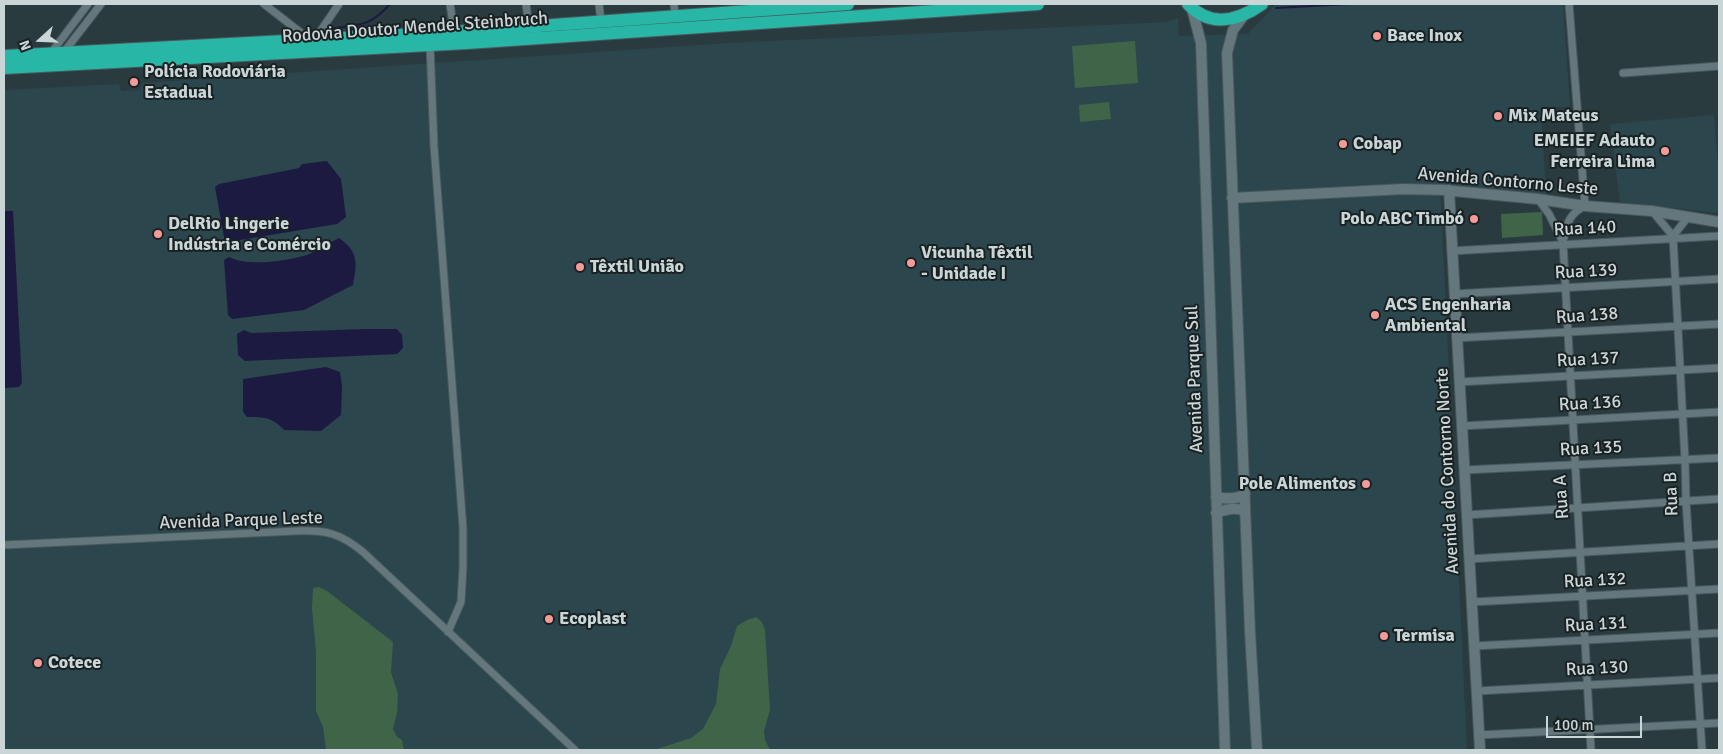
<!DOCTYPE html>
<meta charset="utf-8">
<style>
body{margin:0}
#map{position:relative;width:1723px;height:754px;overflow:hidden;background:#2a3b40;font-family:Signika,sans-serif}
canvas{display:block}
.frame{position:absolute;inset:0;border:5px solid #cad5d8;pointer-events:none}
.north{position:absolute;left:15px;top:15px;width:50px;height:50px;-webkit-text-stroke:4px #192123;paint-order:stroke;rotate:250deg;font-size:14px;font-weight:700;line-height:20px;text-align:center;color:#cad5d8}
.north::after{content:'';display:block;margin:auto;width:18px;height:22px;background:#cad5d8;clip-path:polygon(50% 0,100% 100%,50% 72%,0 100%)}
.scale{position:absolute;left:1546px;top:716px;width:96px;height:22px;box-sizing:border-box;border:2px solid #cad5d8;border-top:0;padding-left:6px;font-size:15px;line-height:18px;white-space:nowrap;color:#cad5d8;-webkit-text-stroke:4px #192123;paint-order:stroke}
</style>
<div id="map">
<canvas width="1723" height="754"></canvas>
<div class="frame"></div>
<div class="north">N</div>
<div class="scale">100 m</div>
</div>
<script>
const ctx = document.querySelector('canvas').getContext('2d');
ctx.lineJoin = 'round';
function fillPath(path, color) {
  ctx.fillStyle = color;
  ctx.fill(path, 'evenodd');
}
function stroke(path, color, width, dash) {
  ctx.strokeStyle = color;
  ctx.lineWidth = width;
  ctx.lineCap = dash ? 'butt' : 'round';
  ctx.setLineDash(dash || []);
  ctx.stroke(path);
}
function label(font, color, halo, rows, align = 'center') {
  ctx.font = font + ' Signika,sans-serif';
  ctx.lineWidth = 4;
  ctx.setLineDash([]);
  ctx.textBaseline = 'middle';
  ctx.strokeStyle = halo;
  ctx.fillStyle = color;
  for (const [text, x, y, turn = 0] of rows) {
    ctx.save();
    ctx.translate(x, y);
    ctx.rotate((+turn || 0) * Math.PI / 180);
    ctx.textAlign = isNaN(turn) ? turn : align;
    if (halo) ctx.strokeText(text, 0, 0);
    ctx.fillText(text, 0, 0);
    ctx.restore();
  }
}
fillPath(new Path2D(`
 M1276,4h287l7,103h-29l5,88 -106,-10 27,565h-1463v-660l115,-6 2,7 19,-1 2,-7 587,-40 438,-21 11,-4 1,18 69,-2z
 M1714,115l5,62v36l-99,-11 -10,-78z`), '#2c464d');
fillPath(new Path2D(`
 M1135,41l3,42 -63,5 -3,-42z
 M1109,102l2,17 -31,3 -1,-17z
 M1542,212l1,23 -41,3 -1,-24z
 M319,587l8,4 66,51 -2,30 7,22 -1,19 -4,16 4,8 5,3 2,10h-78l-3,-23 -7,-16v-60l-4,-43 1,-20z
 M756,617l6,5 3,8 5,80 -6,21 1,9 5,10h-116l37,-12 12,-9 13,-25 4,-35 11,-23 6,-20 10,-6z`), '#406448');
fillPath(new Path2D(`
 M327,161l14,18 5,38 -9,7 -109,18 -4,-5 -9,-50 4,-3 80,-16 3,-4z
 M4,211h9l9,172 -3,4 -15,1z
 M339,238c20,14 18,25 14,47l-49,25 -72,9 -4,-4 -4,-55 5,-3c20,10 57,4 78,-2 11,-4 22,-12 32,-17z
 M365,329h32l5,6 1,13 -6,6 -152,7 -7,-6 -1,-21 7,-4 7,3z
 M326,367l14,5 2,14 -1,29 -20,16 -37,-1c-12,-13 -20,-13 -37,-13l-4,-5v-33z`), '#1d1a41');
stroke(new Path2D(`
 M1276,8l73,-4
 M329,29c29,-5 40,-1 61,-25`), '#1d1a41', 2);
const street = new Path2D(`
 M264,4l45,35
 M450,4l4,28
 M526,4l3,23
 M599,4l2,18
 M674,4l1,12
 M315,39l24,-35
 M430,45l4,101 29,382v39l-2,35 -13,30
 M64,52l37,-48
 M51,53l37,-49
 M1623,73l96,-7
 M1538,199l11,15 14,28 28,508
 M1653,212l20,24
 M1688,217l-15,19 12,224 1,41 16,249
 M1563,242c4,-17 5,-28 22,-36l-16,-202
 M1451,251l268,-15
 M1454,294l265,-15
 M1456,338l263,-14
 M1459,382l260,-14
 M1462,426l257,-14
 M1464,470l255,-12
 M1466,515l253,-16
 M4,545l292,-14c30,-1 44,2 67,21l212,198
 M1469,559l250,-15
 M1472,602l247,-13
 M1474,646l245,-13
 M1477,691l242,-13
 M1479,735l240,-12`);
const secondary = new Path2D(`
 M1191,5l10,38 24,707
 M1245,14l-12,16 -6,23 23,579 7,118
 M1449,190l31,560
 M1232,198l172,-9 39,1 95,9 47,7 67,5 67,11
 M1216,497c10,2 20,3 29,-3
 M1216,513c11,-4 19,-6 29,-2`);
const highway = new Path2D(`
 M1188,4c22,24 50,17 74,0
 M4,56l450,-24 394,-28
 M4,68l463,-25 571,-39`);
stroke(street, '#48585b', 9);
stroke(secondary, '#48585b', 12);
stroke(highway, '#48585b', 14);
stroke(street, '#64777c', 7);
stroke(secondary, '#64777c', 10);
stroke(highway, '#28b6a6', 12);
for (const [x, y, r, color] of [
 [1377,36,5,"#f59b97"],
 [134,82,5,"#f59b97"],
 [1498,116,5,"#f59b97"],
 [1343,144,5,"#f59b97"],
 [1665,151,5,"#f59b97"],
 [1474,219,5,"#f59b97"],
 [158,234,5,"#f59b97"],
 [911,263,5,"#f59b97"],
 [580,267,5,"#f59b97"],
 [1375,315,5,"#f59b97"],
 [1366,484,5,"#f59b97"],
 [549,619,5,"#f59b97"],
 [1384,636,5,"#f59b97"],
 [38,663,5,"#f59b97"]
]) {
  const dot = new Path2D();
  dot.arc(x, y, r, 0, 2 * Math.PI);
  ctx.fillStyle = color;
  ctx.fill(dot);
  stroke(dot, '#192123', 2);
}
label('18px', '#cad5d8', '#192123', [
 ["Rodovia Doutor Mendel Steinbruch",415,28,-4],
 ["Avenida Contorno Leste",1508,182,5],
 ["Rua 140",1585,229,-3],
 ["Rua 139",1586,272,-3],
 ["Rua 138",1587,316,-4],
 ["Rua 137",1588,360,-3],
 ["Avenida Parque Sul",1195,379,-92],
 ["Rua 136",1590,404,-3],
 ["Rua 135",1591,449,-3],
 ["Avenida do Contorno Norte",1448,471,-93],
 ["Rua B",1672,494,-92],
 ["Rua A",1562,497,-94],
 ["Avenida Parque Leste",241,521,-2],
 ["Rua 132",1595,581,-3],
 ["Rua 131",1596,625,-3],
 ["Rua 130",1597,669,-3]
]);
label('bold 18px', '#cad5d8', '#192123', [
 ["Bace Inox",1387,36],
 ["Polícia Rodoviária",144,72],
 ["Estadual",144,93],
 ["Mix Mateus",1508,116],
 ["EMEIEF Adauto",1655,141,"right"],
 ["Ferreira Lima",1655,162,"right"],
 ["Cobap",1353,144],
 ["Polo ABC Timbó",1464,219,"right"],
 ["DelRio Lingerie",168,224],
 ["Indústria e Comércio",168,245],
 ["Vicunha Têxtil",921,253],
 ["- Unidade I",921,274],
 ["Têxtil União",590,267],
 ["ACS Engenharia",1385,305],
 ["Ambiental",1385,326],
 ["Pole Alimentos",1356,484,"right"],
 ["Ecoplast",559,619],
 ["Termisa",1394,636],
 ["Cotece",48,663]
], 'left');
</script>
